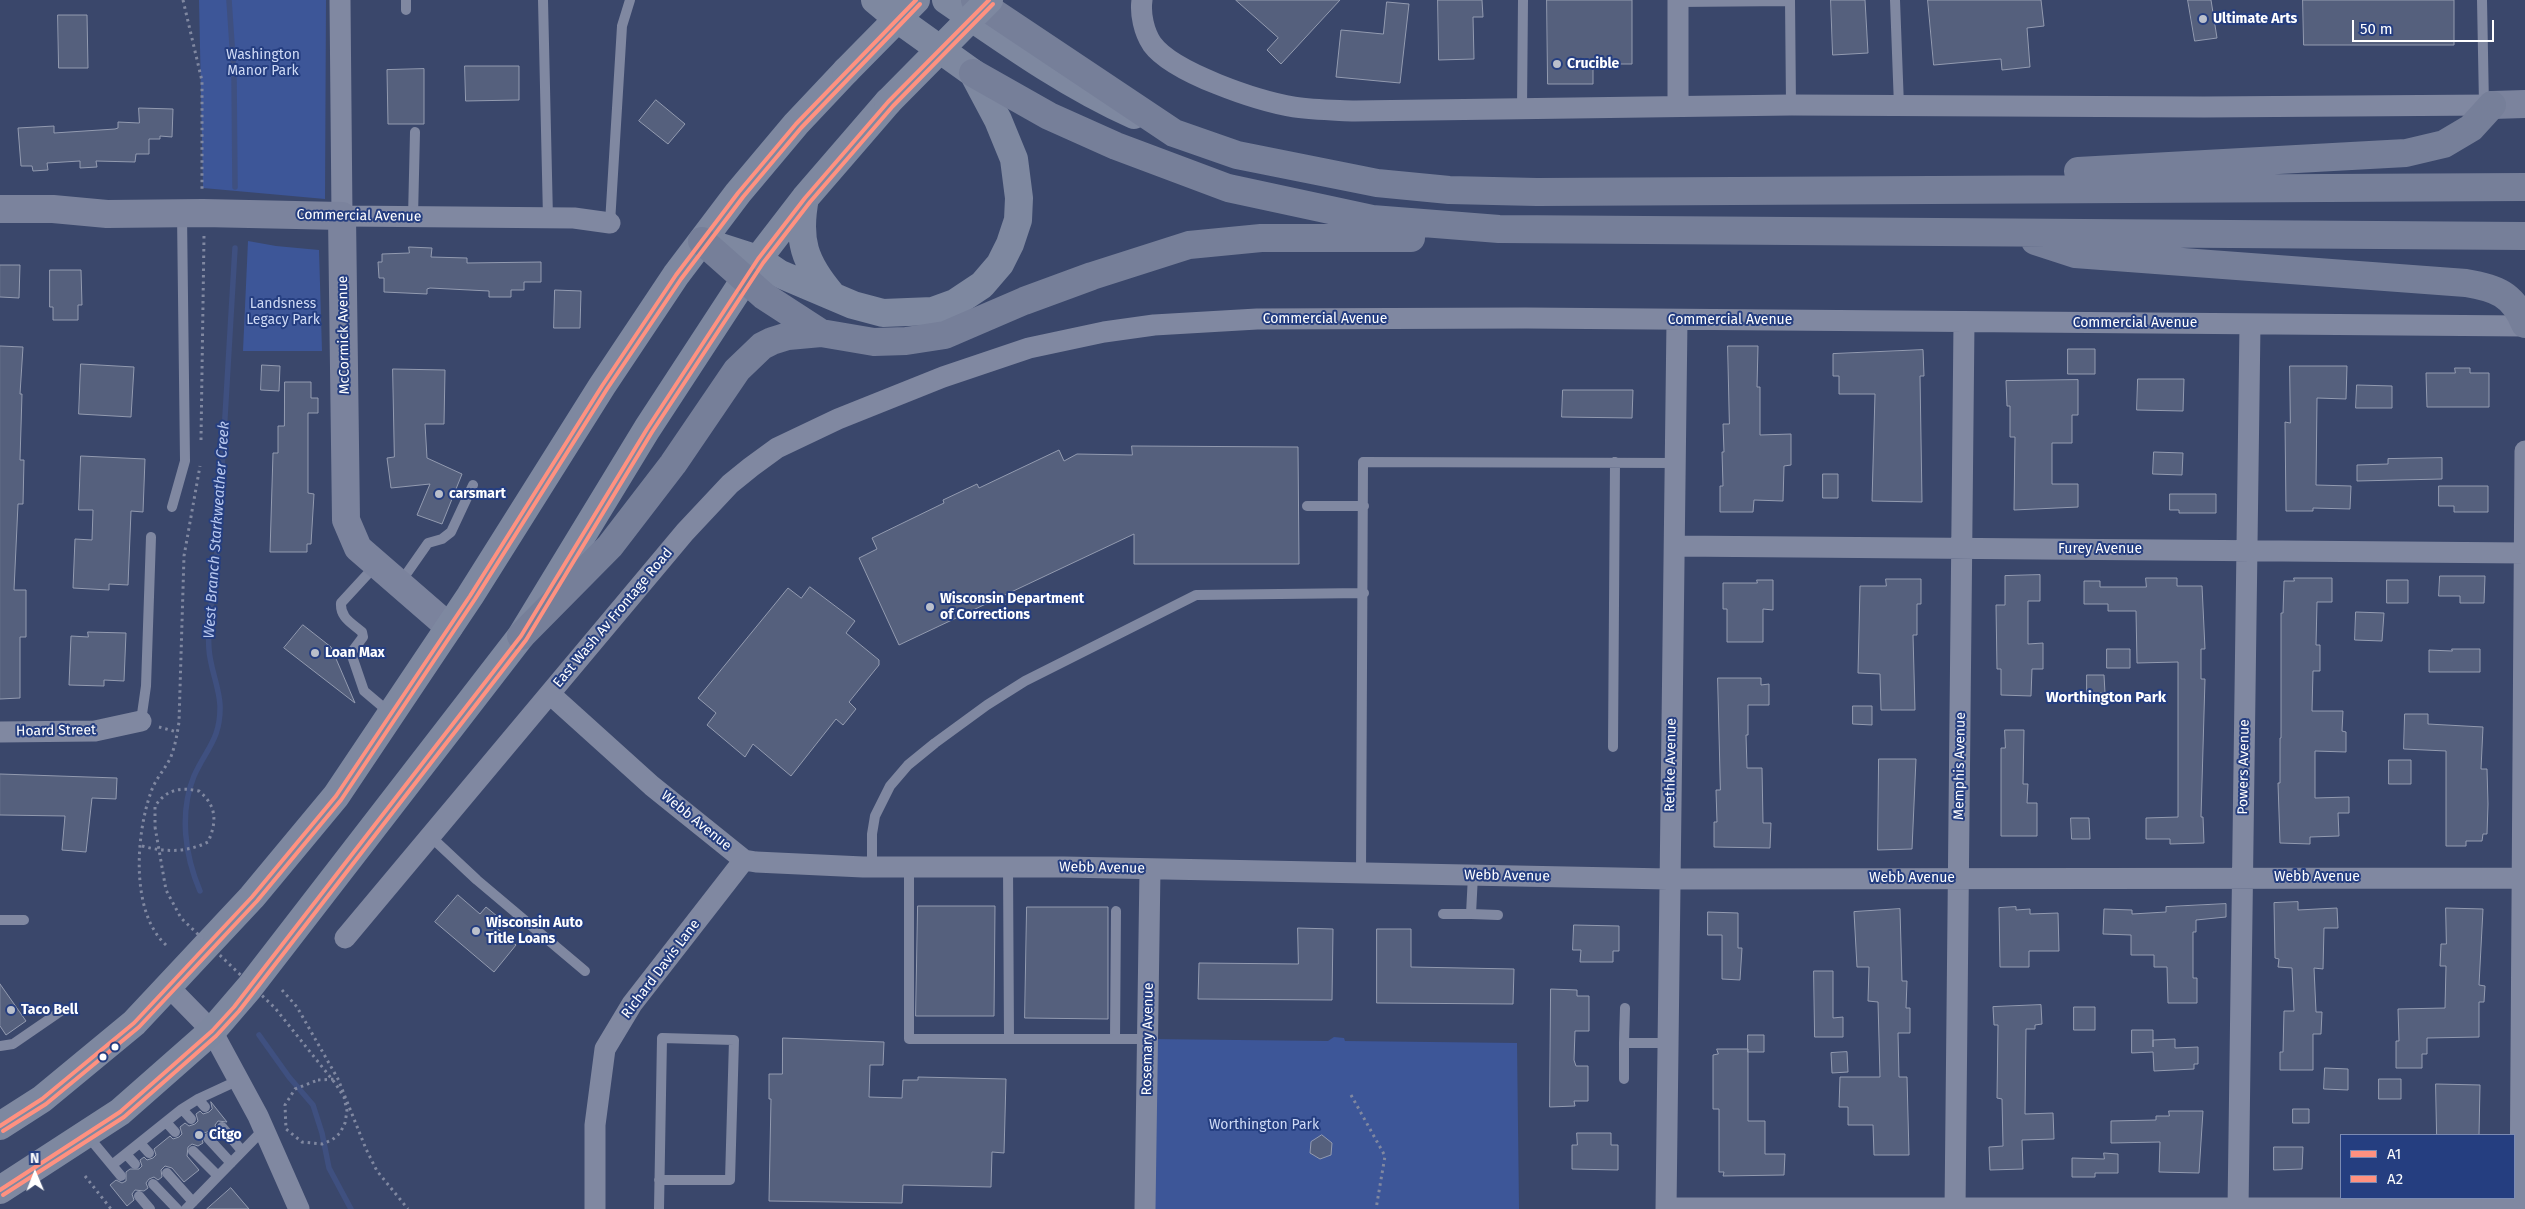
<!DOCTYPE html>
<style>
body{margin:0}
#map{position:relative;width:2525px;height:1209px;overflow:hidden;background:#3a476b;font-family:"Fira Sans",sans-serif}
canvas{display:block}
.legend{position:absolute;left:2340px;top:1134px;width:175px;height:65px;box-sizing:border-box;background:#253e80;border:1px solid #7c8bb3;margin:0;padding:6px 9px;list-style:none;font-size:15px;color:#fff}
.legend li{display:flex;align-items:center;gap:10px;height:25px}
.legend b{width:25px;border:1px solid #7c8bb3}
.north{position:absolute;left:10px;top:1149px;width:50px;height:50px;-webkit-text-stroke:4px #253e80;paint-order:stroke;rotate:359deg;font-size:14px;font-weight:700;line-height:20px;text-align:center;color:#fff}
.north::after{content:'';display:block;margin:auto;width:18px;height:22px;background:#fff;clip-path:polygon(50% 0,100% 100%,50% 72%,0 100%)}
.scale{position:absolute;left:2352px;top:20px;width:142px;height:22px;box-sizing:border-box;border:2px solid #fff;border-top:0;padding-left:6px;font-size:15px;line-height:18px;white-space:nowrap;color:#fff;-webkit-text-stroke:4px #253e80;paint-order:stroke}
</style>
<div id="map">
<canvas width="2525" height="1209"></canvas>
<ul class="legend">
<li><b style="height:6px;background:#ff9180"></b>A1</li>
<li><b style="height:6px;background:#ff9180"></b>A2</li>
</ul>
<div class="north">N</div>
<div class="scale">50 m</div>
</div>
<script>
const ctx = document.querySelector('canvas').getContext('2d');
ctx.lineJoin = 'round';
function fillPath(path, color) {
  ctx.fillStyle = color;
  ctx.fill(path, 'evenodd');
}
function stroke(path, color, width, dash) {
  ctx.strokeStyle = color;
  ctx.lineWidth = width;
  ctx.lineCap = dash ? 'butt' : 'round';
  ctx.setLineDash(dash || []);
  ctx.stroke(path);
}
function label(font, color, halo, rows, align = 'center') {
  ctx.font = font + ' "Fira Sans",sans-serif';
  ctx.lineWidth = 4;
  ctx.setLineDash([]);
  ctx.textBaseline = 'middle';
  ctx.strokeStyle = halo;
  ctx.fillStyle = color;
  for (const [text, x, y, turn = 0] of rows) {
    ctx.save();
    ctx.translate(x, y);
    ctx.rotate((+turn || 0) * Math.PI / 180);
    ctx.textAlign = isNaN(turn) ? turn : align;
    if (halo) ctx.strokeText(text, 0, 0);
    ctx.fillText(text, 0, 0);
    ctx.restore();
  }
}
fillPath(new Path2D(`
 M199,0h127l-1,199 -122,-11z
 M248,241l28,5 43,4 3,101h-79z
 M1334,1037l10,1 1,3 172,2 2,166h-374l3,-170 180,2z`), '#3d5698');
stroke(new Path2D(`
 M229,0l5,74 1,113
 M200,891c-15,-35 -21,-78 -6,-115 12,-27 27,-37 26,-71 -1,-19 -10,-37 -11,-56 -2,-27 4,-54 7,-80l19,-321
 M259,1035l30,42 24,28 9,28 7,35 22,41`), '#3f5080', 5.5);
const building = new Path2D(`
 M1236,0h104l-59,64 -14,-14 11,-12z
 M1438,0h44l1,17h-10l1,42 -35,1z
 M1547,0h85v64h-39v20h-45z
 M1831,0h34l3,53 -35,2z
 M1928,0h113l3,26 -17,2 3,39 -28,3 -1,-11 -67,6z
 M2188,0h23l6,38 -22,3z
 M2303,0h151v45h-150z
 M1387,2l22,2 -9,79 -64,-6 5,-47 42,4z
 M58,15h29l1,53h-29z
 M465,66h54v34l-53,1z
 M424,69v55h-36l-1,-54z
 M656,100l29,24 -17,20 -29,-23z
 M139,108l34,1 -1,28 -12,-1v3h-11v15h-13l-1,8 -39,-1 1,6 -17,1v-7l-33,2 1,7 -15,1 -1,-5h-11l-3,-38 36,-2v7l61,-4 3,-1v-6l21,1z
 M409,247l23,1 -1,9 36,1v5l74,-1v20h-17v8h-13v7h-22v-6l-59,-3 -3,1v5l-43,-2v-14h-5l-1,-16h4v-8l27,-1z
 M0,265h20l-1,33 -19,-1z
 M50,270h31l1,35h-4v15h-25v-13h-3z
 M555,290l26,1 -1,37h-26z
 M0,346l23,1 -3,47h2l-2,66h4l-1,44h-5l-4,86h12v47h-6v61l-20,1z
 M1728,346h30l-1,41h3v48l31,-1v31l-7,1 -1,35 -29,-1 -1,12h-33v-26h3l-1,-34h2l-1,-28h6z
 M2068,349h27v25h-27z
 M1923,350l1,26h-4l2,126 -50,-1 3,-107h-36v-18h-6v-22z
 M81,364l53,3 -3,50 -52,-3z
 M262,365l18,1 -1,25 -18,-1z
 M2290,366h57l-1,33 -29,-1 -1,87 35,1 -1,23 -37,-1v3h-27l-1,-89 5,1z
 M2455,368h15v5h19v34h-62l-1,-34h29z
 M393,369l52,1 -1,54h-19l2,34 35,16 -20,50 -25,-9 13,-31 -39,4 -4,-30 7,-1z
 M2138,379h46l-1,32 -46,-1z
 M2078,380v35h-6v28h-20v41h26v23l-64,3 1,-73h-5v-31h-3l-1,-25z
 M285,382h26v16h7v15h-10v80l6,1 -3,50h-4v8h-37l3,-99h5v-27h6z
 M2357,385l35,1v22h-36z
 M1563,390h70l-1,28 -70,-1z
 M1132,446l166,1 1,117h-165v-30l-235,111 -40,-87 18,-9 -5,-11 72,-35 -1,-3 34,-16 2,4 80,-38 5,11 13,-7 55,1z
 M2154,452l29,1 -1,22 -29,-1z
 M81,456l64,3 -2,53 -12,-1 -3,74 -19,-1v6l-36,-2 2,-49 17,1 1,-30h-14z
 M2442,458v21l-85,2v-16l31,-1v-5z
 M1823,474h15v24h-15z
 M2439,486h49v26h-34v-6h-15z
 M2170,494h46v19h-37v-3h-9z
 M2040,575v26h-12v43l15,-1v26h-11l-1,27 -30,-1v-26h-4l-1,-64h9v-29z
 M2440,576h45l-1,27h-24v-7h-21z
 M2146,578h31v8h25l3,63h-4v30h4l-4,138h2l1,26 -34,1v-5h-24v-21l32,-1v-155l-41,1 -1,-52h-28v-7h-24v-23h16v6h46z
 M2294,578h38v24h-15l-1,43h4v26h-7l-1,40h31l-1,20 4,1v20l-31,-1v47l34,-1v16h-11l1,23 -29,1v7l-30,-1 -2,-60h2v-45h1v-125h2l1,-32h10z
 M1886,579h35v25h-4v31h-4l2,75h-34l-1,-36 -22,-1 2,-87h26z
 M1757,580h16v30l-10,-1v33h-36v-33h-4v-26h34z
 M2387,580h21v23h-21z
 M810,587l45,34 -9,12 33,27v5l-30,37 7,7 -13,16 -7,-6 -45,57 -38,-32 -8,13 -38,-32 9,-12 -18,-15 90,-110 13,10z
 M2356,612l28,1 -2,28 -27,-1z
 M303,625l28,22 24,56 -71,-55z
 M88,632l38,1 -2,48 -20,-1v6l-35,-1 2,-49 17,1z
 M2107,649h23v19h-23z
 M2452,649h28v23h-51v-22l23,1z
 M2087,675h17l1,18h-18z
 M1718,678h43v7l8,-1v21h-21v30h-2l1,33h15l1,55h8l-1,25 -56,-1v-25h3l-1,-32h4z
 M1853,706h19v19l-19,-1z
 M2405,714h23v10l55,3 -2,42h6l1,35 -1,30h-4l-1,7h-16v5h-20v-95l-42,-2z
 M2005,730h19l-1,54h5l-1,19h10v33h-36v-88h4z
 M1879,759h37l-4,90 -34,1z
 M2389,760h22v24h-22z
 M0,774l117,4 -1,21 -24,-1 -6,54 -24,-2 3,-34 -65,-1z
 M2071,818h18l1,21h-18z
 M458,895l22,19 6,-7 17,14 -5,8 18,16 -22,27 -59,-50z
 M2298,902v8l39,-2 1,20h-14l-1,41 -9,-1 2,44h6l-1,22h-8v36h-33v-18h3l1,-41h10l-2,-43 -14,-1 1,-8 -4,-1 -1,-55z
 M2226,904v13l-30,3v12h-3v46h4v25h-29l-1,-36h-13v-12h-23v-20l-28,-1 1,-25 28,1v4l34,-2v-5z
 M918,906h77l-1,110h-78z
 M1027,907h81v112l-83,-1z
 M2016,907v3l14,-1v5l28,-1 1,38h-30v16h-29l-1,-59z
 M2446,908l37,1 -4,76 6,1 -1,16h-5v35l-52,1v16h-5v14h-26v-27h3l-1,-32 47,-1 1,-42h-6l1,-22h5z
 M1900,909l2,72h5l-1,27h4v25h-12l1,44h8l2,78h-35l-1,-30h-25v-18h-9l1,-30h40l-2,-75 -10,-1 1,-34h-12l-3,-55z
 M1708,912l30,1v35h4l-2,32 -18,-1v-44h-14z
 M1574,925l45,1v25h-6v11h-33l1,-12h-8z
 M1298,928l35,1 -1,71 -134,-1 1,-36 99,1z
 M1377,929h34v38l103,2 -1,35 -136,-1z
 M1814,971h19v47l10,-1v20h-28z
 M0,984l26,37 -20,14 -6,-9z
 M1551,989l26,1v6h12v35h-14l-1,29 2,6h12v35h-14l1,5 -25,1z
 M2041,1005l1,19 -7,1v4h-9l-1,85 28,-1 1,26 -32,1 1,29 -33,1 -1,-23 14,-1 -1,-47 -5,-1 1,-73h-4l-1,-18z
 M2074,1007h21v23h-21z
 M2132,1030h21v17v-7l22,-1v9l23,-1v17h-4v5l-40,2 -1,-19 -21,1z
 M1748,1035h16v17h-16z
 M783,1038l101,4 -1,23h-13l-1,32 33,1 1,-18h15v-3l88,2 -2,74 -12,-1 -1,35 -88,-2 -1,18 -133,-2 2,-102h-2v-25h13z
 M1717,1049h31v72h17v33h20l-1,21 -61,1 1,-4h-5v-63h-6v-54l5,-1z
 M1847,1052l1,20 -16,1 -1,-20z
 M2325,1068l23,1v21l-24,-1z
 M2379,1079h22v20h-22z
 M2436,1084l44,1 -1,50h-42z
 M211,1102l16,20 -9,-1 -3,4 2,6 -3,3 -4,-3 -6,2 -3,3 2,7 -5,3 -6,-2 -4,3 -1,9 12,14 -15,12 -12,-14 -7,-2 -4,4 1,7 -4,3 -4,-3 -5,2 -3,4 2,5 -4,3 -9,-1 -3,4 2,6 -7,6 -17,-21 6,-5 6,3 4,-2v-9l4,-3h9l3,-3 -2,-6 4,-3 3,3 6,-2 3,-3 -2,-6 16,-13 3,3 6,-2 3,-3 -2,-7 5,-4 4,3 6,-2 3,-3 -2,-7 4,-3 3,3 6,-2 3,-3z
 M2293,1109h16v14h-16z
 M2169,1111h34l-4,62 -40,-1 1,-30 -49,1v-22l45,-1v-4h13z
 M1577,1133h34v12h7v25l-46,-1v-24h5z
 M1322,1135l10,8 -1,12 -11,4 -10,-6 1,-11z
 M2274,1147h29l-1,22 -28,1z
 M2104,1153l14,1v19h-23v4h-23v-19l32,1z
 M231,1188l18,21h-42z`);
fillPath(building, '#55607d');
stroke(building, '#939bb0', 1);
stroke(new Path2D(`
 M183,0l19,81v111
 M201,440l3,-204
 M159,727l18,5
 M142,846c22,6 44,7 66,-4 9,-20 9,-36 -9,-51 -19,-4 -32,-2 -44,15v21
 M166,945c-36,-33 -30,-111 -15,-153 4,-12 13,-22 19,-33 5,-12 7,-24 9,-37l5,-166 16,-90
 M282,990l15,17 41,72 28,70 11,22 31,38
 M318,1080l20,-1
 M1351,1095l34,61 -9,53
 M85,1176l26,33`), '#8088a1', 3, [2.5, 4]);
stroke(new Path2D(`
 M406,0v10
 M543,0l5,218
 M1790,0l1,105
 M1895,0l4,106
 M2482,0l2,105
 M1678,2l112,-1
 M1522,109l1,-109
 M413,217l2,-85
 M610,223l12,-197 8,-26
 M1307,506h57
 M172,507l13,-46 -3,-247
 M376,565l-35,38c-1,15 11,20 21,29l1,5 -12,16 13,38 26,22
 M400,583l28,-40 14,-4 9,-7 22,-47
 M141,721l5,-35 5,-149
 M1613,747l2,-285
 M430,836l47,44 108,91
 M872,867v-33l3,-18 15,-30 18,-21 27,-22 52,-38 38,-24 171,-86 168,-2
 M909,867v172h239
 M1008,867l1,172
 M1361,873l2,-411 313,1
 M1473,875l-2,39 27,1
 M1443,914h28
 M0,920h24
 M1625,1008l-1,35h43
 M1115,1039l1,-128
 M0,1046l13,-2 48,-33
 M1624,1079v-36
 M198,1099l41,-19
 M182,1109l9,10
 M166,1122l9,10
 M222,1127l20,24
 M87,1135l34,41
 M208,1138l23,25
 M140,1143l9,10
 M193,1151l25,25
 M126,1154l9,10
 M112,1165l70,-56 16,-10 7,8
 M167,1173l26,29
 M153,1184l24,25
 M139,1196l11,13
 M186,1209l78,-80
 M659,1209l3,-171 72,2 -4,140h-71`), '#8088a1', 10);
stroke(new Path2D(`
 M340,0l2,216 232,2 36,5
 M1142,0c-2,14 2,32 10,44 21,29 106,57 142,63 19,3 40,3 61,4l436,-6 413,2 288,-2
 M1678,106v-106
 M1675,546l850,7
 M550,694l102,92 92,74 12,2 107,5h201l604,12 857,-1
 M0,732l95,-1 46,-10
 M345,938l340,-406 45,-48 21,-17 26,-19 61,-29 105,-42 86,-29 75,-16 50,-7 103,-6 269,-1 999,8
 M167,985l45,46 46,85 41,93
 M1666,1208h859
 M2520,1208l5,-757
 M595,1209v-84l10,-76 27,-45 112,-144
 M1145,1209l5,-340
 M1666,1209l11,-889
 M1955,1209l9,-887
 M2238,1209l12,-885`), '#8088a1', 21);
stroke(new Path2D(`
 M2492,105l33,-1
 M0,209h53l54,5 96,-1 139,3 4,304 12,28 91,79`), '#7b839d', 28);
stroke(new Path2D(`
 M946,0c61,42 121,85 188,115
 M805,198c-8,42 -1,64 27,97
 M702,241l56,18 22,15 73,31 30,8 50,-2 22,-8 27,-18 18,-21 10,-20 8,-24 1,-22 -5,-39 -16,-39 -25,-47 -74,-53 -24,-20
 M0,1126l42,-27 92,-76 118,-126 84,-101 134,-200 132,-210 74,-111 62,-82 58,-69 50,-53
 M0,1190l120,-78 92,-81 37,-43 272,-352 126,-207 111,-170 47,-61 83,-96`), '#7e88a0', 28);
stroke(new Path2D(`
 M975,0l199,133 63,22 140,28 72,7 88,2 988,-5
 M973,73l76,43 67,30 112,42 144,31 127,10 1026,7
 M2078,171l328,-18 38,-9 27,-16 21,-23
 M702,241l62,55 57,37
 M2035,241l40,13 391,29c30,5 47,11 59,41
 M521,636l89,-90 63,-82 64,-94 25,-24 10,-5 16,-5 33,-3 53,9 32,-1 39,-6 79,-34 68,-25 97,-31 72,-7h150`), '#767f99', 28);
stroke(new Path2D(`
 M155,827l11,63 15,28 94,90 60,75 9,14 3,14 -2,12 -5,10 -8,7 -10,4 -20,-2 -16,-13 -1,-24 10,-16 23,-9`), '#8088a1', 3, [2.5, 4]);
stroke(new Path2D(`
 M846,71l70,-71
 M888,102l101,-102`), '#7e88a0', 28);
stroke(new Path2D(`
 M0,1126l42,-27 92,-76 118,-126 84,-101 134,-200 132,-210 74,-111 62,-82 58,-69 120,-124
 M0,1190l120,-78 92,-81 22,-24 287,-371 126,-207 111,-170 47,-61 83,-96 101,-102`), '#ff9180', 4);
stroke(new Path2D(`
 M3,1131l43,-27 93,-77 118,-126 84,-101 134,-201 132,-210 74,-110 62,-82 58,-69 119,-124
 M3,1195l121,-78 92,-81 23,-25 287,-371 126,-208 111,-169 47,-61 83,-96 100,-102`), '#ff9180', 4);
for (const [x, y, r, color] of [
 [2203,19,5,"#babfcb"],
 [1557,64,5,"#babfcb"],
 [439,494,5,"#babfcb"],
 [930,607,5,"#babfcb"],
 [315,653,5,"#babfcb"],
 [476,931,5,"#babfcb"],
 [11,1010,5,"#babfcb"],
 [115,1047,4.5,"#fff"],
 [103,1057,4.5,"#fff"],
 [199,1135,5,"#babfcb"]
]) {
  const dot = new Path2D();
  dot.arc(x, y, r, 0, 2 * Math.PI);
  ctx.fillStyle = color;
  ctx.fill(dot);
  stroke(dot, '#253e80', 2);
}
label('bold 14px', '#fff', '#253e80', [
 ["Ultimate Arts",2213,19],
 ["Crucible",1567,64],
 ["carsmart",449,494],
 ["Wisconsin Department",940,599],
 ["of Corrections",940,615],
 ["Loan Max",325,653],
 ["Wisconsin Auto",486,923],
 ["Title Loans",486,939],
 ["Taco Bell",21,1010],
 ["Citgo",209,1135]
], 'left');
label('14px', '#cfdaf5', '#253e80', [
 ["Washington",263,55],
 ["Manor Park",263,71],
 ["Landsness",283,304],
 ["Legacy Park",283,320],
 ["Worthington Park",1264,1125]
]);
label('14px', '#fff', '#253e80', [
 ["Commercial Avenue",359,216,1],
 ["Commercial Avenue",1325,319],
 ["Commercial Avenue",1730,320],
 ["Commercial Avenue",2135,323],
 ["McCormick Avenue",344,335,-91],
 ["Furey Avenue",2100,549],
 ["East Wash Av Frontage Road",613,618,-50],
 ["Hoard Street",56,731,-1],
 ["Rethke Avenue",1671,765,-89],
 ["Memphis Avenue",1960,766,-89],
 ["Powers Avenue",2244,767,-89],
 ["Webb Avenue",696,821,39],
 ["Webb Avenue",1102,868,1],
 ["Webb Avenue",1507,876,1],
 ["Webb Avenue",2317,877],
 ["Webb Avenue",1912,878],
 ["Richard Davis Lane",661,969,-53],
 ["Rosemary Avenue",1148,1039,-89]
]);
label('italic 15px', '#b7c7ee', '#253e80', [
 ["West Branch Starkweather Creek",217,530,-86]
]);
label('bold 15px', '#fff', '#253e80', [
 ["Worthington Park",2106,698]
]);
</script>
